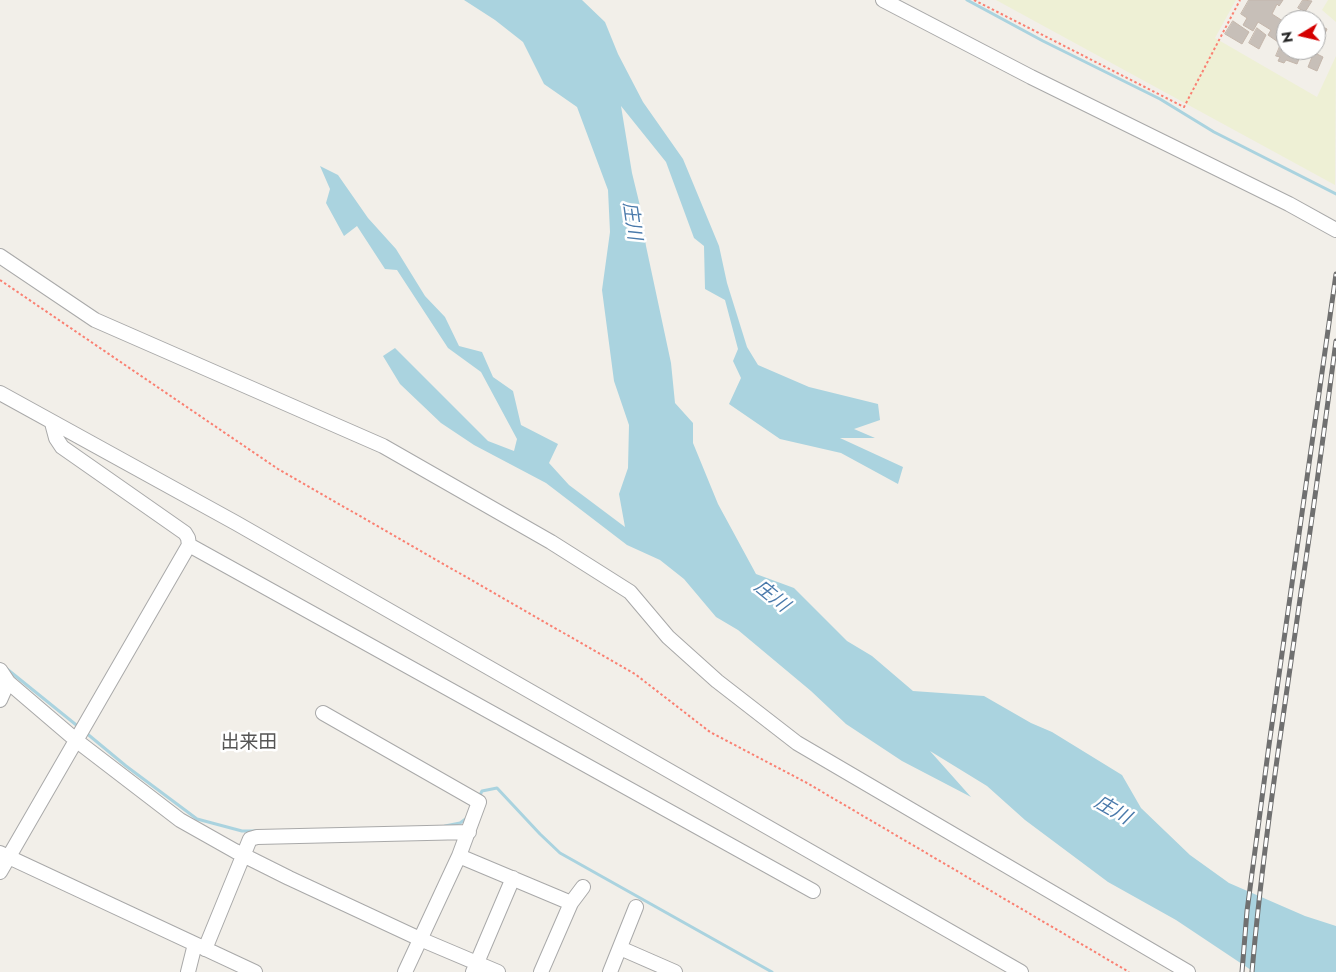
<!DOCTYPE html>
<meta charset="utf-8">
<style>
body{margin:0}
#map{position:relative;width:1336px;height:972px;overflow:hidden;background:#f2efe9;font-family:Jost,sans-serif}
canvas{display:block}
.north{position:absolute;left:1276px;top:10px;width:50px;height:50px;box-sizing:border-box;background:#fff;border:1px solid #a7a7a7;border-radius:50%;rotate:261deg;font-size:14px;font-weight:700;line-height:20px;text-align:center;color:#222}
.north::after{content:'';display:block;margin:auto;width:18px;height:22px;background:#d40000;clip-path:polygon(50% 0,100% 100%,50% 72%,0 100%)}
</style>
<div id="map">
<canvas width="1336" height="972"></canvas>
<div class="north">N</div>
</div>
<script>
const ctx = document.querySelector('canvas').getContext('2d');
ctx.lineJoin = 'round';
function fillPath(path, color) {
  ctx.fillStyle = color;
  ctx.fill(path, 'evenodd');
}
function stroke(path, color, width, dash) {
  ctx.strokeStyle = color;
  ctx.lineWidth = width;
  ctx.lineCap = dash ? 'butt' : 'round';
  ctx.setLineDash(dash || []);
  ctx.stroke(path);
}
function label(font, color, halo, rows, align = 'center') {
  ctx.font = font + ' Jost,"Noto Sans JP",sans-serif';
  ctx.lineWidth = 5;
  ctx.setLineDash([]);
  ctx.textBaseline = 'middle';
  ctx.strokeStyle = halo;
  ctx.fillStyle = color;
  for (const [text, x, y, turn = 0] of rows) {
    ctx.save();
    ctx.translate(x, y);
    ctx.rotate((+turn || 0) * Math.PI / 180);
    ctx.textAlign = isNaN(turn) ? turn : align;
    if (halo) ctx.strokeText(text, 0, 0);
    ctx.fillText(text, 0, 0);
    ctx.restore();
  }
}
fillPath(new Path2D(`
 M996,0h240l-21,38 102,59 19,-41 -1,129z
 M1328,0h8v22l-14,-12z`), '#eef0d5');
fillPath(new Path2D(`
 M464,0h118l23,22 13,32 25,48 40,57 36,87 8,37 20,64 11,18 51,22 69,17 2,16 -26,9 21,9h-35l63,29 -5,17 -57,-31 -61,-14 -51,-35 12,-26 -8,-17 5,-12 -13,-49 -20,-11 -1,-43 -10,-8 -28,-76 -45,-56 11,67 8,33 6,40 25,117 4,40 18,20v20l25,61 38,70 38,14 53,53 25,15 41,35 71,5 47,27 21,9 70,43 19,33 49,47 39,28 76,33 31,10v46h-82l-78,-52 -68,-38 -83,-62 -38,-34 -57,-35 41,46 -69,-36 -56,-37 -35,-33 -73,-61 -22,-13 -32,-38 -24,-19 -33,-15 -81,-62 -72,-38 -33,-22 -41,-39 -17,-28 12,-8 93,93 26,10 3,-12 -36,-67 -33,-24 -51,-78 -12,-1 -28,-43 -13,10 -18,-33 4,-14 -10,-23 18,9 30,43 28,31 29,47 20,21 14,29 23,6 11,25 20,14 8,34 37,19 -9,19 20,22 56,42 -6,-33 9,-26 1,-43 -15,-44 -12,-91 8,-58 -2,-42 -31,-83 -33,-23 -21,-42 -28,-22z`), '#aad3df');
stroke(new Path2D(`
 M967,0l76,41 117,58 54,33 122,62
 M7,669l73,59
 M85,732l41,34 71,53 45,12h15
 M479,797l3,-6 15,-3 43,46 20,19 212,119
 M445,826l15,-3 7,-5`), '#aad3df', 3);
const building = new Path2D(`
 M1249,0h34l-4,6 -2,-2 -5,10 14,9v6l-8,13 -10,-7 3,-5 -13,-8 -5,9 -10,-6 4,-7 -6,-4z
 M1303,0l9,1 -7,11 -7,-4z
 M1233,21l16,11 -7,12 -17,-10z
 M1319,25l8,4 -4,9 -4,-2 -2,7 4,2 -4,9 6,3 -6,14 -9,-4 6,-15 -5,-2h7v-21l1,1z
 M1257,28l9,7 -7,14 -10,-6z
 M1281,44l5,3v3h11l-1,2 5,2 -4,10 -11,-4 -2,3 -6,-2 2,-4 -4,-1z`);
fillPath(building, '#c7bfb8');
stroke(building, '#c4b6ab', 1);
const minor = new Path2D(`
 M883,0l148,77 258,127 47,26
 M0,256l95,64 288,126 168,96 79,50 38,45 49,44 80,62 391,229
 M0,393l236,130 785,449
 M189,545l624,346
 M0,670l8,12 69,59 103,79 55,31 54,27 131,61 78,33
 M0,700l8,-18
 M323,713l156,89 -20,54
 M0,853l255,119
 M0,872l189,-327 -1,-7 -3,-5 -123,-86 -6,-9 -4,-15
 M620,948l55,24
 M205,949l45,-110 7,-2 212,-5
 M188,972l7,-28
 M405,972l54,-116 112,47
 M473,972l40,-94
 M541,972l30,-69 12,-16
 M610,972l26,-65`);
stroke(minor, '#a9a9a9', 16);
stroke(new Path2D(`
 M974,0l210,107 56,-107
 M0,280l278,189 357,205 75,58 97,51 322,189`), '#fa8072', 2, [2.5, 2.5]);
stroke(minor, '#fff', 14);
const rail = new Path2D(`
 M1242,972l5,-61 22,-166 67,-471
 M1252,972c11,-127 31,-253 49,-380 13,-84 24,-168 35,-251`);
stroke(rail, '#707070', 5);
stroke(rail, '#fff', 3, [9]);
label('italic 19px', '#4a7aab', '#fff', [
 ["庄川",631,221,82],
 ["庄川",771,597,39],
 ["庄川",1112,811,30]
]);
label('19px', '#555', '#fff', [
 ["出来田",249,743]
]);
</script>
